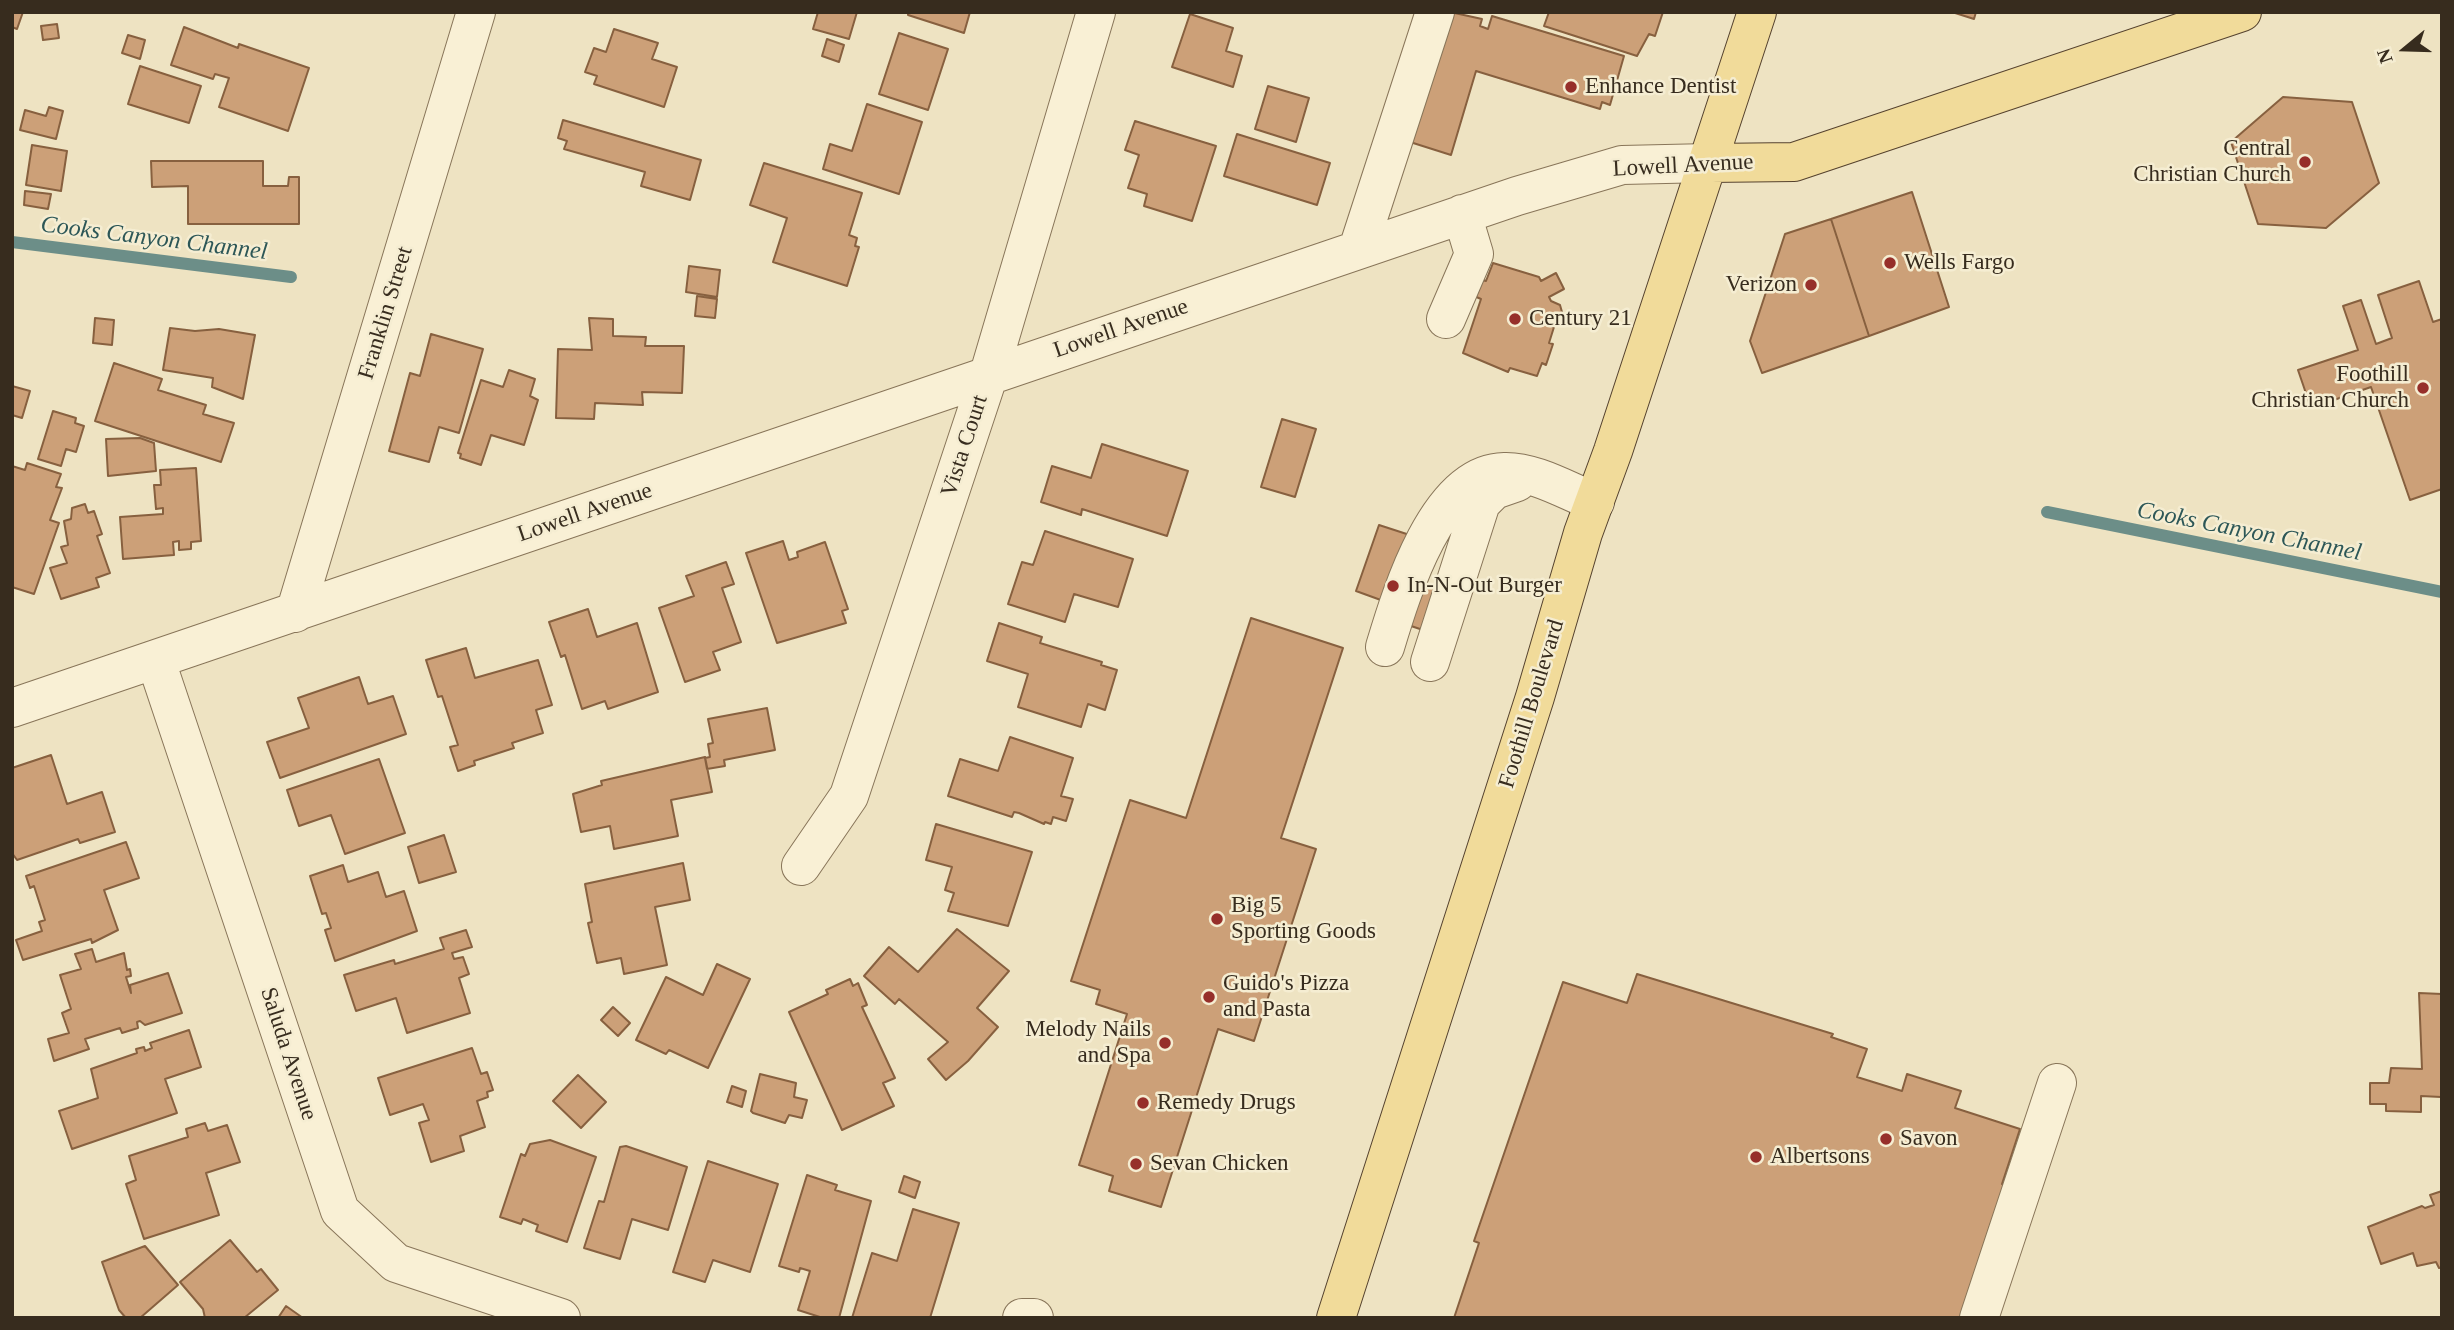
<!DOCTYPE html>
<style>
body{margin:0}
#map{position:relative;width:2454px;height:1330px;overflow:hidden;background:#eee3c2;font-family:Georgia,serif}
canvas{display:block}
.frame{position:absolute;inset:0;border:14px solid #372c1e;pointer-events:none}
.north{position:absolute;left:2370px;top:14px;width:70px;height:70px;-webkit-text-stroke:5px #f5edd2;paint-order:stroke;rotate:251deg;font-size:19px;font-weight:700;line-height:28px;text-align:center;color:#372c1e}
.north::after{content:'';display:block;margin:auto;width:24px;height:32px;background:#372c1e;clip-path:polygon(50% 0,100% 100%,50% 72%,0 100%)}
</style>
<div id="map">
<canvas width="2454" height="1330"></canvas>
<div class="frame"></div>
<div class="north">N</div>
</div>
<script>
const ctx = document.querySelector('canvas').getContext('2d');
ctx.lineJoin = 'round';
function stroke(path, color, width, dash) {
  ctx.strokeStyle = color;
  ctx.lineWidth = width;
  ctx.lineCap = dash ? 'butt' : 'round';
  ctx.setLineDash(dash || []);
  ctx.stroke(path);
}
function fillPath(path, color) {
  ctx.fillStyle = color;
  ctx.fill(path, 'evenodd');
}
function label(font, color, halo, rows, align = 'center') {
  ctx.font = font + ' Georgia,serif';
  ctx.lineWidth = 5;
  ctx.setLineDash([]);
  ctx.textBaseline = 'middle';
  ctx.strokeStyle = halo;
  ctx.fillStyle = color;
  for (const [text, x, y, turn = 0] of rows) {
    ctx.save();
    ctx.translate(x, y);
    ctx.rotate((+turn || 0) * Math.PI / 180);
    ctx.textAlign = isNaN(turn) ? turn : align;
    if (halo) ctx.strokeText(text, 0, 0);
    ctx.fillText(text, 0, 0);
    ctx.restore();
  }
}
stroke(new Path2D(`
 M12,242l279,35
 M2047,512l395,80`), '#6c8e88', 12);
const building = new Path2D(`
 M12,12h11l-6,17 -5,-2z
 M818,12h39l-8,27 -36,-10z
 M908,12h62l-6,21 -56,-18z
 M1450,12l32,7 -2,7 8,3 4,-13 132,40 -14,49 -8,-3 -2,7 -124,-38 -25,84 -41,-13z
 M1549,12h114l-8,24 -6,-2 -12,22 -93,-30z
 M1952,12h24l-2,7z
 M1190,14l43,14 -7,23 16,5 -9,31 -61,-20z
 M57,24l2,14 -16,2 -2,-14z
 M184,27l54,21 1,-4 70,24 -21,63 -69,-24 10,-29 -14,-4 -2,5 -42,-14z
 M614,29l44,14 -6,16 25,8 -13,40 -70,-23 3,-8 -12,-4 9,-24 12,4z
 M899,33l49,16 -20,61 -49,-16z
 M128,35l17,5 -5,19 -18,-6z
 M827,39l17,6 -5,17 -17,-6z
 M140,66l61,20 -12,37 -61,-19z
 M1268,86l41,12 -13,44 -41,-13z
 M2283,97l69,5 27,81 -53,45 -68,-4 -27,-82z
 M867,104l55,18 -23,72 -76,-25 7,-25 22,7z
 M49,107l14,4 -7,28 -36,-9 5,-20 21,6z
 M563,120l138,40 -11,40 -49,-14 4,-14 -81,-23 3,-8 -9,-3z
 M1135,121l81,25 -24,75 -48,-15 3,-12 -19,-6 11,-33 -14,-5z
 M1237,134l93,29 -13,42 -93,-29z
 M32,145l35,6 -6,40 -35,-6z
 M151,161h112v25h25l1,-9h10v47h-111v-38l-36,1z
 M764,163l98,30 -13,42 8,3 -2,8 4,1 -12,39 -74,-24 14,-44 -37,-13z
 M25,191l26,3 -3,15 -24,-4z
 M1912,192l37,115 -80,29 -38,-117z
 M1831,219l38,117 -107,37 -12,-32 35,-107z
 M1493,263l46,14 2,4 15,-8 8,16 -15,8 2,4 9,4 2,7 -9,8 -2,6 3,1 -5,16 4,1 -7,21 -4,-2 -5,13 -27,-8 -2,4 -45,-19 18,-54 -7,-3 5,-17 7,2z
 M689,266l31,4 -3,27 -31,-5z
 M2419,281l14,41 9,-3v170l-32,11 -39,-113 -60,21 -13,-38 60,-20 -15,-44 18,-6 15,44 16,-6 -14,-43z
 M697,296l20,3 -2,19 -20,-2z
 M95,318l19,2 -2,25 -19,-2z
 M589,318l24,1v17l33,1 -1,9h39l-2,47 -40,-1 1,13 -48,-2 -1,16 -38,-1 2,-69 34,1z
 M170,328l25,3 24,-2 36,6 -12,64 -31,-12 1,-9 -50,-8z
 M431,334l52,15 -24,84 -20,-6 -10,35 -40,-11 21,-78 10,3z
 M114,363l48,16 -4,11 48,15 -3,9 31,9 -13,39 -126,-41z
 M509,370l26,9 -5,17 8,4 -14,45 -33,-10 -10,30 -21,-7 1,-4 -3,-1 23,-73 22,7z
 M12,386l18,5 -8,27 -10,-3z
 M53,411l23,7 -1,5 9,3 -8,26 -10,-3 -5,17 -23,-7z
 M1282,419l34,10 -21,68 -34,-10z
 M140,438l14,5 2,28 -48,5 -2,-37z
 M1102,444l86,27 -21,65 -85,-27 -1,6 -40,-13 11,-36 39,12z
 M27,463l34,11 -5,13 6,1 -12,32 9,3 -25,71 -22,-7v-121l13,4z
 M196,468l5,73 -10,1v7l-12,1v-9l-6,1 1,13 -51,4 -3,-42 43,-3v-6l-7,1 -2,-24h7l-1,-15z
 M85,504l3,9 6,-2 8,23 -5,2 13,37 -14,5 3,9 -38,12 -11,-31 17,-5 -6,-16 7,-2 -4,-24 7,-2 1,-11z
 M1379,525l40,13 -13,40 58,20 -14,41 -66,-22 5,-14 -33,-12z
 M1045,531l88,28 -15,48 -44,-13 -9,28 -57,-18 14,-42 11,3z
 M783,541l6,19 9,-3 -1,-5 28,-10 23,67 -6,2 4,12 -69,20 -31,-90z
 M726,562l8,22 -12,4 19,54 -28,10 7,18 -35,12 -26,-74 35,-12 -8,-20z
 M588,609l9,28 40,-14 21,69 -50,17 -3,-8 -23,8 -17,-54 -4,2 -12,-35z
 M1251,618l92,30 -62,190 35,11 -62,192 -36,-12 -57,178 -52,-16 4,-15 -34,-11 48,-151 -31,-10 4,-14 -29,-9 59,-181 56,18z
 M999,623l43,14 -2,6 62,19 -1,3 16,5 -12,40 -17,-6 -7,23 -63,-20 10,-33 -41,-13z
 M466,648l9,30 63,-18 14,45 -16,5 7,23 -31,10 2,5 -40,13 1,4 -17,6 -8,-24 8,-2 -16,-49 -4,1 -12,-37z
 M359,677l9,27 25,-8 13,38 -126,44 -13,-36 42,-14 -11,-30z
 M767,708l8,42 -51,10 1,6 -18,3 -2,-11 5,-1 -2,-13 5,-1 -5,-24z
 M1010,737l63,21 -12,38 12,3 -7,22 -13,-4 -2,7 -6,-2 -1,2 -25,-11 -5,-1 -2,5 -64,-21 12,-37 38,12z
 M51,755l16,49 35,-12 13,40 -35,11 -2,-4 -61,21 -5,-7v-85z
 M705,757l7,35 -41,8 7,36 -64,13 -4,-23 -29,6 -8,-38 29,-9 -1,-4z
 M379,759l26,74 -60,21 -14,-39 -32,11 -12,-36z
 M936,824l96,28 -24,74 -60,-15 6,-18 -9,-3 7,-23 -26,-7z
 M444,835l12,37 -37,11 -11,-36z
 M126,842l13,36 -35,12 14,40 -26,13 -1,-4 -68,21 -7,-20 26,-9 -3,-9 6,-2 -11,-34 -4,2 -4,-12z
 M683,863l7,37 -35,7 12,58 -43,9 -3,-16 -24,5 -9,-40 4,-1 -7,-38z
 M343,865l5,17 30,-10 8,25 18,-6 13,40 -82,30 -10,-31 6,-2 -5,-15 -4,1 -12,-38z
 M957,929l52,42 -32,37 21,19 -30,34 -22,19 -18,-21 20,-17 -49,-43 -4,5 -31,-28 25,-29 29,25z
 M466,930l6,17 -20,6 2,6 9,-2 6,17 -10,4 11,35 -63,20 -11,-35 -40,13 -12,-36 50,-15 1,4 49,-15 -4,-11z
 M92,949l4,13 28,-9 3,17 3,-1 1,7 -5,1 5,16 -1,-8 38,-12 14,40 -37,12 -5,-4 -3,1 1,6 -16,5 -2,-5 -35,11 4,10 -35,12 -6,-22 21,-6 -7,-20 9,-4 -11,-34 21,-6 -6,-15z
 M717,964l33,15 -42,89 -39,-18 -3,4 -30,-14 30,-63 37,18z
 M1637,974l196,60 -2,3 36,12 -10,28 45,14 5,-17 54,17 -6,17 65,21 -18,55 29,10 -40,29 -31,95h-506l25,-75 -5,-2 89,-259 64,21z
 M850,979l3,7 5,-3 9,22 -5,2 33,71 -12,5 11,23 -52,24 -53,-118 39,-18 -2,-4z
 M2419,993l23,1 -1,103 -20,-1v16l-35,-1v-7h-16v-21h19l2,-15 31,1z
 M613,1007l17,16 -12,13 -17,-16z
 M189,1030l12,37 -36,12 12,34 -105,36 -13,-38 39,-13 -7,-29 46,-16 -1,-4 8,-2 1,4 7,-3 -2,-5z
 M472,1048l9,26 6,-2 6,18 -6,2 1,5 -11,4 8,26 -25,9 4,15 -33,11 -12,-39 10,-3 -6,-16 -33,11 -12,-37z
 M760,1074l36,9 -2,14 13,3 -5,18 -13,-3 -4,8 -32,-10 -2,-2z
 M578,1075l28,27 -25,26 -28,-27z
 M732,1086l14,5 -4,16 -15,-5z
 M205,1123l3,8 19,-6 13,37 -34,11 13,42 -75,24 -18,-55 10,-4 -7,-24 59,-19 -2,-8z
 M550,1140l46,17 -29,85 -31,-11 2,-6 -15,-6 -2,5 -21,-7 21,-63 4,2 5,-12z
 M626,1146l61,21 -19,63 -36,-11 -12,40 -36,-11 15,-47 5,1 16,-55z
 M708,1161l70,23 -28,88 -37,-12 -8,22 -32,-10z
 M807,1175l30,10 -2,5 36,11 -32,117h-16l-25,-8 12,-39 -10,-3 -1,4 -20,-6z
 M904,1176l16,6 -5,16 -16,-6z
 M2442,1191v76l-3,1 -3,-6 -19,4 -4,-13 -32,11 -13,-37 54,-21 3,2 9,-3 -4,-10z
 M913,1209l46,14 -29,95h-78l20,-65 25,8z
 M230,1240l27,32 4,-3 17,21 -34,28h-39l-2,-9 -23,-27z
 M145,1246l33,39 -38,33h-14l-7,-8 -17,-48z
 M286,1306l17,12h-25z`);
fillPath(building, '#cca078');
stroke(building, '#87603f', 2);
const minor = new Path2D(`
 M1358,249l77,-237
 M1446,319l28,-65 -12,-40
 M295,613l181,-601
 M1385,647c16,-53 52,-174 119,-175 30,-1 63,19 91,30
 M156,661l184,550 56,52 165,55
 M1430,662l51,-159 13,-13 23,-8
 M12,708l1505,-512 105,-31 87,-2
 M801,866l48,-70 140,-422 107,-362
 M1022,1318h12
 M1979,1318l78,-235`);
const major = new Path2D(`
 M1709,163l85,-1 448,-150
 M1336,1318l199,-621 48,-164 30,-82 144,-439`);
stroke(minor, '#887559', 40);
stroke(major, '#55422e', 40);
stroke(minor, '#f9f0d5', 38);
stroke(major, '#f1db9a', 38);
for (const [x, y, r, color] of [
 [1571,87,7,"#962f2a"],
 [2305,162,7,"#962f2a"],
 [1890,263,7,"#962f2a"],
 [1811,285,7,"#962f2a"],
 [1515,319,7,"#962f2a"],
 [2423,388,7,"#962f2a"],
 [1393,586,7,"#962f2a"],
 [1217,919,7,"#962f2a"],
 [1209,997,7,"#962f2a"],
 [1165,1043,7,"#962f2a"],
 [1143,1103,7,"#962f2a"],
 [1886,1139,7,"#962f2a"],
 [1756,1157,7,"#962f2a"],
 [1136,1164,7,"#962f2a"]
]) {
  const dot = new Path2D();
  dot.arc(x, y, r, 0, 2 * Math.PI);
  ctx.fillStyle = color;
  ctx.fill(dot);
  stroke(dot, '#f5edd2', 2.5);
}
label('23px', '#372c1e', '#f5edd2', [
 ["Enhance Dentist",1585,87],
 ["Central",2291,149,"right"],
 ["Christian Church",2291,175,"right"],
 ["Wells Fargo",1904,263],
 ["Verizon",1797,285,"right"],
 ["Century 21",1529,319],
 ["Foothill",2409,375,"right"],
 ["Christian Church",2409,401,"right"],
 ["In-N-Out Burger",1407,586],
 ["Big 5",1231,906],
 ["Sporting Goods",1231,932],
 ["Guido's Pizza",1223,984],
 ["and Pasta",1223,1010],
 ["Melody Nails",1151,1030,"right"],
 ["and Spa",1151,1056,"right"],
 ["Remedy Drugs",1157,1103],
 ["Savon",1900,1139],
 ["Albertsons",1770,1157],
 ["Sevan Chicken",1150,1164]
], 'left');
label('23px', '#372c1e', '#f5edd2', [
 ["Lowell Avenue",1683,166,-3],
 ["Franklin Street",386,313,-73],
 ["Lowell Avenue",1121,329,-19],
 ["Vista Court",965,446,-72],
 ["Lowell Avenue",585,513,-19],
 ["Foothill Boulevard",1532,704,-73],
 ["Saluda Avenue",288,1054,72]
]);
label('italic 24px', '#2d5757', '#f5edd2', [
 ["Cooks Canyon Channel",154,239,7],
 ["Cooks Canyon Channel",2249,532,11]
]);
</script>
